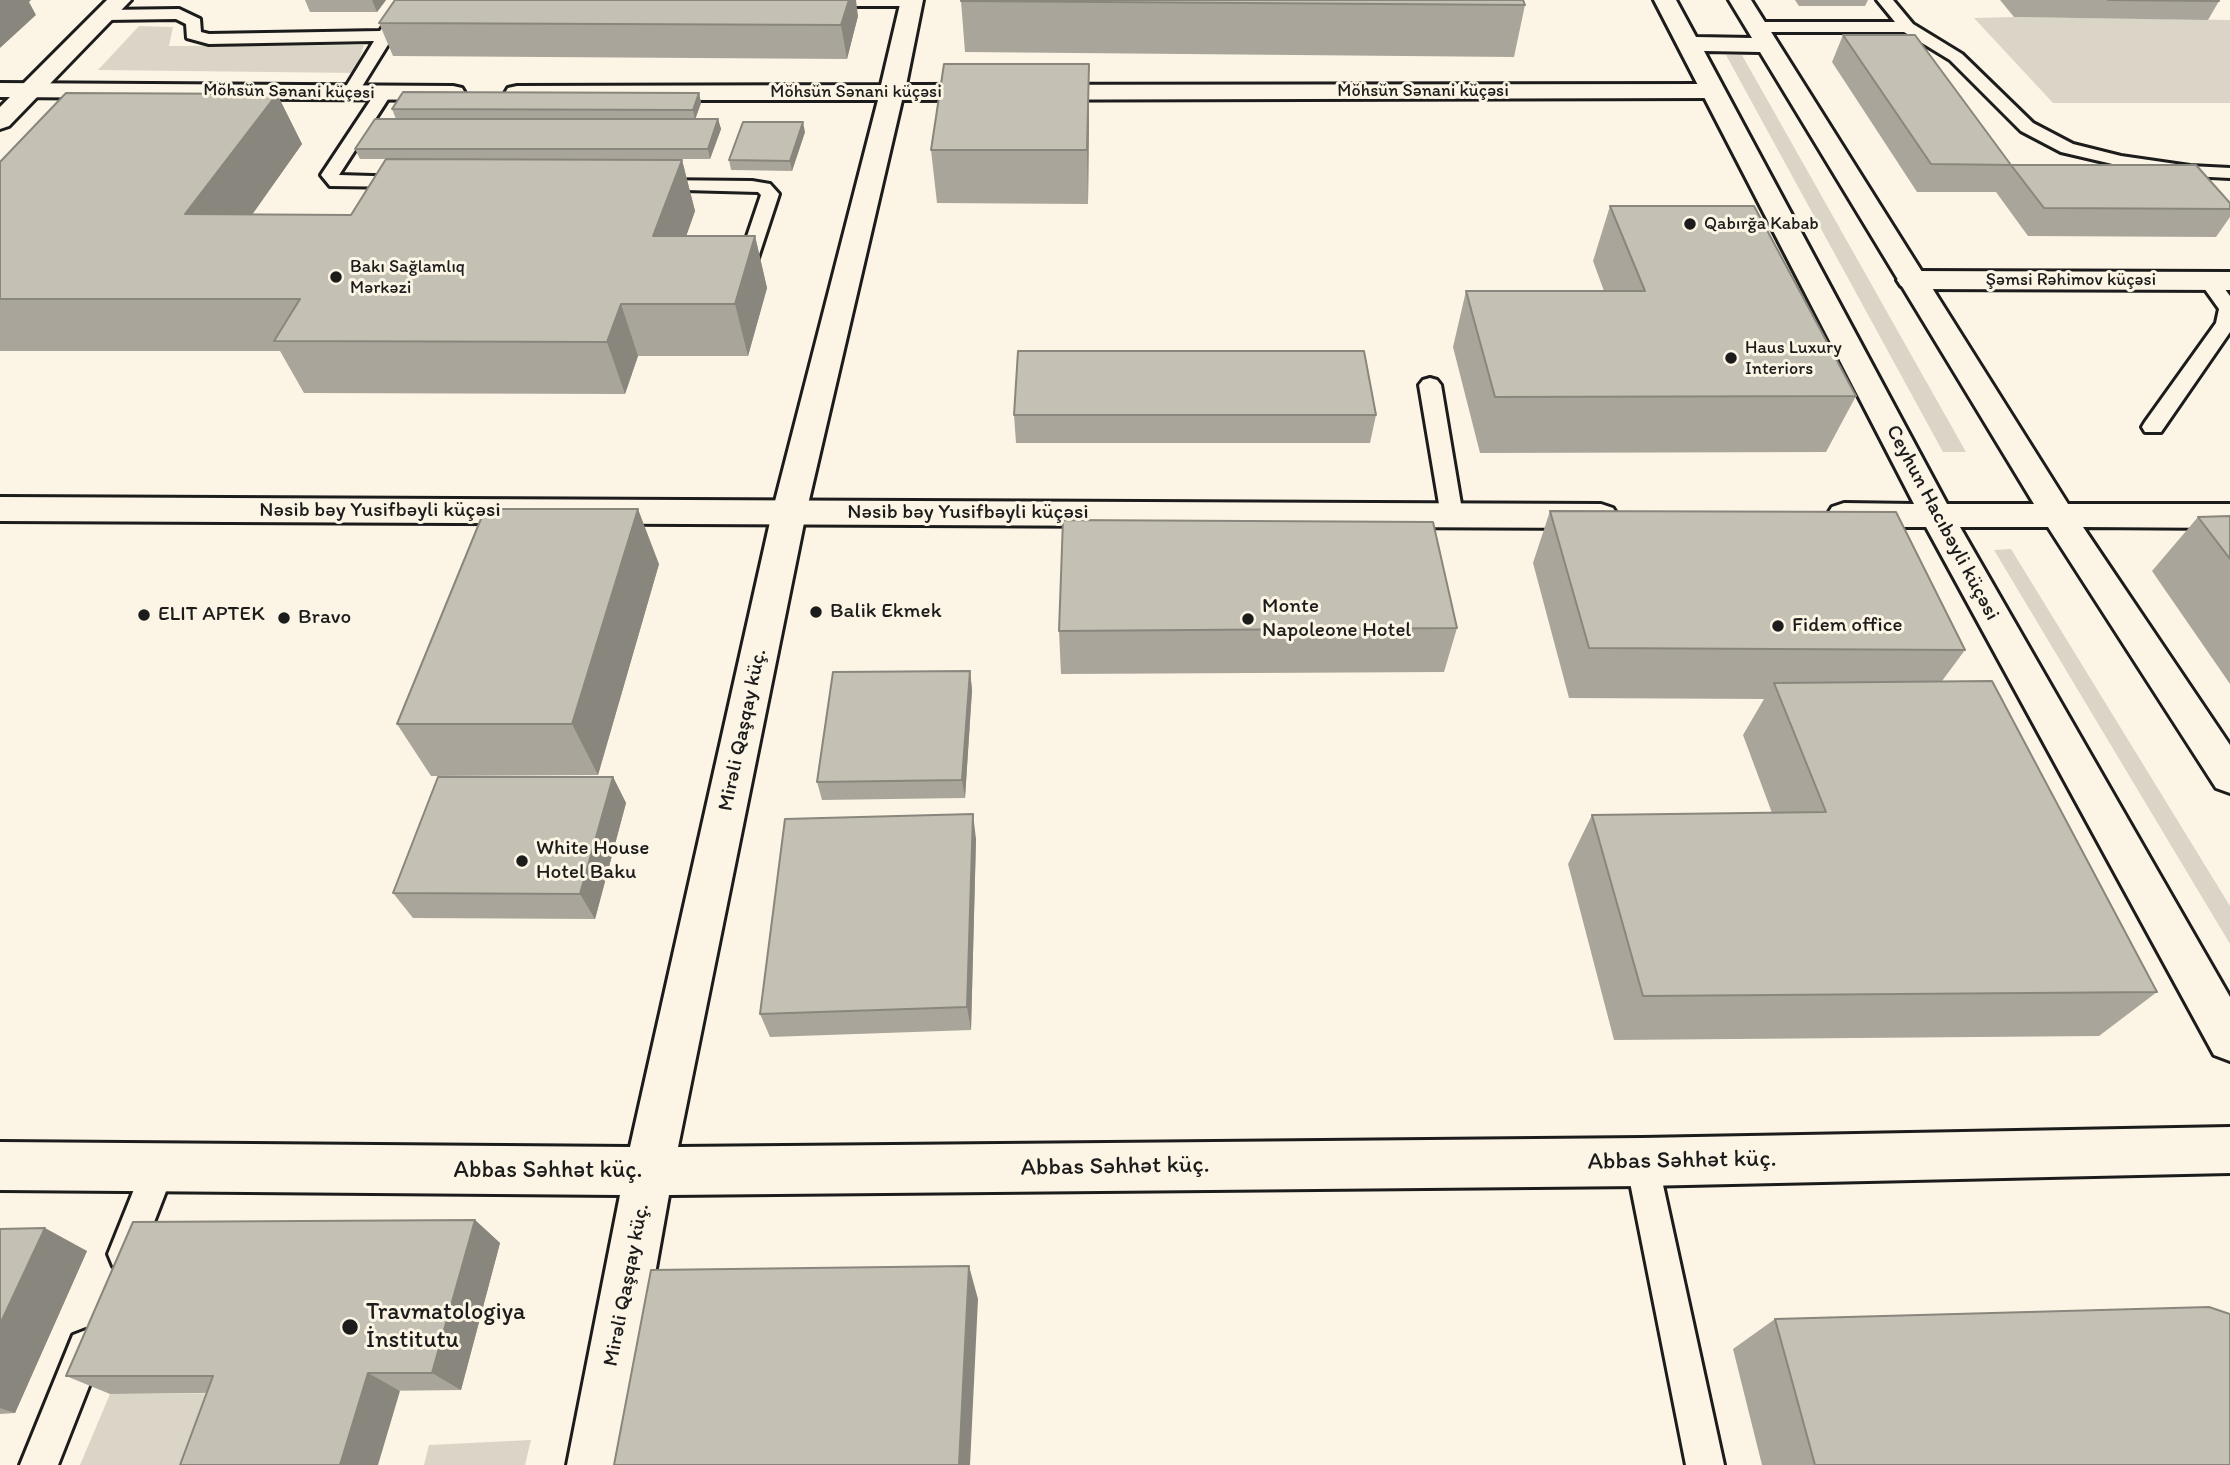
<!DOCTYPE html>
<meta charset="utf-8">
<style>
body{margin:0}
canvas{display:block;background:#fcf5e5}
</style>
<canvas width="2230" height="1465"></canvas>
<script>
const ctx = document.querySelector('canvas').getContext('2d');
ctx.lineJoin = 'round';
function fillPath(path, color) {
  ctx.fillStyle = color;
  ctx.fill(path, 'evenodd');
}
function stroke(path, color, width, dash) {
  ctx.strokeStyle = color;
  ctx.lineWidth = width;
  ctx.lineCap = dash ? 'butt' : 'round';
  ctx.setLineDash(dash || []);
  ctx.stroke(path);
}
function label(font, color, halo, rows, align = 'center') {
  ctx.font = font + ' Itim,sans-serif';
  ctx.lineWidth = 6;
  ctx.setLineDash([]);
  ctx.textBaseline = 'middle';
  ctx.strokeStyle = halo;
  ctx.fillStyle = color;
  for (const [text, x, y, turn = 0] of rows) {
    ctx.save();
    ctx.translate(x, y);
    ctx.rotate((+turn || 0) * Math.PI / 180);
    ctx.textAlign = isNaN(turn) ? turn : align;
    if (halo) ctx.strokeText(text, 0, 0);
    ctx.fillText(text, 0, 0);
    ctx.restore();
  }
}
fillPath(new Path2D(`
 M2014,17l216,3v83h-177l-79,-85z
 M139,26l34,1 -4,19 195,-1 -9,28 -257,-3z
 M1726,55h16l224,397h-23z
 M2011,549l219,357v38l-236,-394z
 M251,1393l-25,72h-146l30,-71z
 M531,1440l-6,25h-101l5,-20z`), '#dbd5c8');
const lane = new Path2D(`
 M814,0h104l1,1 -8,5h-90l-5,-2z
 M1877,0h16l20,24 49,30 71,69 40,21 48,12 69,10 40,2v10l-40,-2 -69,-10 -60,-14 -40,-21 -71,-71 -46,-28h-149l-8,-5 8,-5h140z
 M404,1l8,5 -54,87 -8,5 -8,-5 32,-52 -165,3 -22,-6 -1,-14 -10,-5 -70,1 -8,-5 8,-5 73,-1 21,10 1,13 8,2 171,-3 19,-28z
 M384,88l8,5 -53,82 67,2 9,5 -9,5 -76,-1 -9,-11 57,-86z
 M654,180l98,1 18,3 9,10 -24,73 -7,2 -10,-6 23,-68 -3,-3 -110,-3 -3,-4 3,-4z
 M2209,275l7,2 14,19v36l-69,100h-16l-3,-5 3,-5 71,-99 3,-14 -20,-28z
 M1430,378l7,2 4,5 22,131 -3,6 -8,2 -8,-2 -3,-6 -22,-131 4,-5z
 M1642,1146l12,5 4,11 66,303h-38l-60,-303 4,-11z
 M159,1152l12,5 4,11 -38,98 -12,5 -12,-5 -5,-12 39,-97z
 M86,1330l13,5 5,13 -46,117h-38l53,-130z`);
const street = new Path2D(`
 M901,0h22l-17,85 806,-1 9,2 3,5 -3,5 -9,2 -810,2 -96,413 -128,634 964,-9 588,-11v46l-588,13 -973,9 -48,270h-54l53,-270 -620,-5v-48l630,5 142,-634 106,-413h-361l-9,-2 -3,-5 3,-5 9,-2 364,-1z
 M0,83l453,3 9,2 3,5 -3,5 -9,2 -453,-3z
 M1911,271l319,1v18l-319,-1 -10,-3 -4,-6 4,-6z`);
const secondary = new Path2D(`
 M1654,0h22l20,37 56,1 -23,-38h22l317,504h162v24l-147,-1 147,218v48l-14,-5 -168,-261h-88l270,470v64l-16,-6 -288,-528h-82l-12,-4 -5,-8 5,-8 12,-4 70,1zM1704,51l56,1 274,452h-87z
 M0,497l1601,7 12,4 5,8 -5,8 -12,4 -1601,-7z`);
const primary = new Path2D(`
 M107,0h24l-122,126 -9,3v-22z`);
stroke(lane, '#1c1c1c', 6);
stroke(street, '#1c1c1c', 6);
stroke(secondary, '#1c1c1c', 6);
stroke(primary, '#1c1c1c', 6);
fillPath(lane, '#fcf5e5');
fillPath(street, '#fcf5e5');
fillPath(secondary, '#fcf5e5');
fillPath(primary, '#fcf5e5');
fillPath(new Path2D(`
 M305,0h81l-9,12h-67z
 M1795,0h73l-3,6h-66z
 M2000,0h218l1,1 -11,19 -194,-3z
 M961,1l564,4 -11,52 -549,-5z
 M858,16l-11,43 -454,-3 -14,-33z
 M1843,35l168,130 -15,27h-79l-85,-130z
 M699,93l2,10 -6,16h23l3,10 -11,30h-199l171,1 13,51 -9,25h69l12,52 -19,68h-110l-13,38 -321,-1 -24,-42h-280v-189l277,-68 25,50 -50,70 99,1 35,-56h-26l-5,-10 41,-30 -4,-10z
 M1089,116l-1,88 -151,-1 -6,-53z
 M805,132l-13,39 -61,-1 -2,-10z
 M2011,165l219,38v14l-14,20 -188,-1 -32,-44z
 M1610,206l246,190 -30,56 -346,1 -27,-106 13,-56h138l-11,-30z
 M1014,415h362l-6,28h-354z
 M1550,511l415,139 -23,31 215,311 -58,44 -485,4 -46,-176 24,-49 180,-2 -29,-78 21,-36 -195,-1 -36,-135z
 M2230,516v168l-78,-113 46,-54z
 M659,564l-61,211 -167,1 -34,-52z
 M1457,628l-13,44 -383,2 -2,-43z
 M970,671l2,19 -7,108 -143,2 -5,-18z
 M613,777l13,26 -31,116 -182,-1 -20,-25z
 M976,839l-5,191 -201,7 -10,-23z
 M475,1220l25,23 -39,147 -351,4 -44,-18z
 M0,1229l87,22 -72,162 -15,1z
 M1775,1319l455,146h-468l-29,-116z`), '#a9a59a');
fillPath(new Path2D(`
 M0,0h31l-2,2 7,13 -36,33z
 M372,0h14l-9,12z
 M849,0h7l2,16 -11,43 -6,-34z
 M1089,64v52l-1,88 -1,-54z
 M699,93l2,10 -6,17 -2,-10z
 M277,94l25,50 -86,122 -31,-52z
 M718,119l3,10 -11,30 -2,-10z
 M803,122l2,10 -13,39 -2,-10z
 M682,160l13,51 -27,77 -15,-52z
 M755,236l12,52 -19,68 -13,-52z
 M621,304l17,52 -13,38 -18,-52z
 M638,509l21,55 -61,211 -26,-51z
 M970,671l2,19 -7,108 -3,-18z
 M613,777l13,26 -31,116 -15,-25z
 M973,814l3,25 -5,191 -4,-23z
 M475,1220l25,23 -39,147 -29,-17z
 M45,1228l42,23 -72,162 -15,-5v-84z
 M969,1266l9,33 -8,166h-11z
 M368,1373l32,18 -22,74h-38z`), '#89867d');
const building = new Path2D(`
 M395,0h454l-8,25 -462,-2z
 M961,0h562l2,5 -564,-4z
 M2108,0h110l1,1z
 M1843,35h72l96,130 -80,-1z
 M944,64h145l-2,86h-156z
 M403,92l296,1 -6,17 -301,-1z
 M66,93l211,1 -92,120 166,1 35,-56 296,1 -29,76h102l-20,68h-114l-14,38 -333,-1 26,-42h-300v-137z
 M375,119h343l-10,30h-353z
 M743,122h60l-13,39 -61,-1z
 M2011,165h185l34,38v6l-186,-1z
 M1610,206h144l102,190 -361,1 -29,-106h179z
 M1018,351h346l12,64h-362z
 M485,509h153l-66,215h-175z
 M1550,511l346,1 69,138 -376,-2z
 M2230,516v43l-32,-42z
 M1063,520l370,2 24,106 -398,3z
 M970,671l-8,109 -145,2 16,-110z
 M1992,681l165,311 -514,4 -51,-181 234,-3 -52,-129z
 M438,777h175l-33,117 -187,-1z
 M973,814l-6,193 -207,7 25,-195z
 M475,1220l-43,153h-64l-28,92h-160l33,-89h-147l67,-154z
 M45,1228l-45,96v-95z
 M969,1266l-10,199h-345l37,-195z
 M2209,1307l21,7v151h-415l-40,-146z`);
fillPath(building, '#c4c0b3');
stroke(building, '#89867d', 2);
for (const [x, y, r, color] of [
 [1690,224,7,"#1c1c1c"],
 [336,277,7,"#1c1c1c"],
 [1731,358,7,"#1c1c1c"],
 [816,612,7,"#1c1c1c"],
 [144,615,7,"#1c1c1c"],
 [284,618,7,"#1c1c1c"],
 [1248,619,7,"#1c1c1c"],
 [1778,626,7,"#1c1c1c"],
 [522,861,7,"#1c1c1c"],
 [350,1327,9,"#1c1c1c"]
]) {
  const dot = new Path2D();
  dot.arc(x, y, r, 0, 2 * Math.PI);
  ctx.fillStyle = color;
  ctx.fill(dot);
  stroke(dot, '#fcf5e5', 2.5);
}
label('18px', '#1c1c1c', '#fcf5e5', [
 ["Möhsün Sənani küçəsi",1423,91],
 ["Möhsün Sənani küçəsi",289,92,1],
 ["Möhsün Sənani küçəsi",856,92],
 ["Şəmsi Rəhimov küçəsi",2071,280]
]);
label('18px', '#1c1c1c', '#fcf5e5', [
 ["Qabırğa Kabab",1704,224],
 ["Bakı Sağlamlıq",350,267],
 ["Mərkəzi",350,288],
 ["Haus Luxury",1745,348],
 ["Interiors",1745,369]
], 'left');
label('21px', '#1c1c1c', '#fcf5e5', [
 ["Nəsib bəy Yusifbəyli küçəsi",380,511],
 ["Nəsib bəy Yusifbəyli küçəsi",968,513],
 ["Ceyhun Hacıbəyli küçəsi",1942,523,62],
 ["Mirəli Qaşqay küç.",743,730,-78],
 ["Mirəli Qaşqay küç.",627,1285,-79]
]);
label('21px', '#1c1c1c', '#fcf5e5', [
 ["Monte",1262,607],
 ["Napoleone Hotel",1262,631],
 ["Balik Ekmek",830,612],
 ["ELIT APTEK",158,615],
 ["Bravo",298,618],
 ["Fidem office",1792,626],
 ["White House",536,849],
 ["Hotel Baku",536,873]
], 'left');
label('24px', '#1c1c1c', '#fcf5e5', [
 ["Abbas Səhhət küç.",1682,1161,-1],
 ["Abbas Səhhət küç.",1115,1167,-1],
 ["Abbas Səhhət küç.",548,1171]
]);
label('24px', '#1c1c1c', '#fcf5e5', [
 ["Travmatologiya",366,1313],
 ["İnstitutu",366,1341]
], 'left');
</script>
